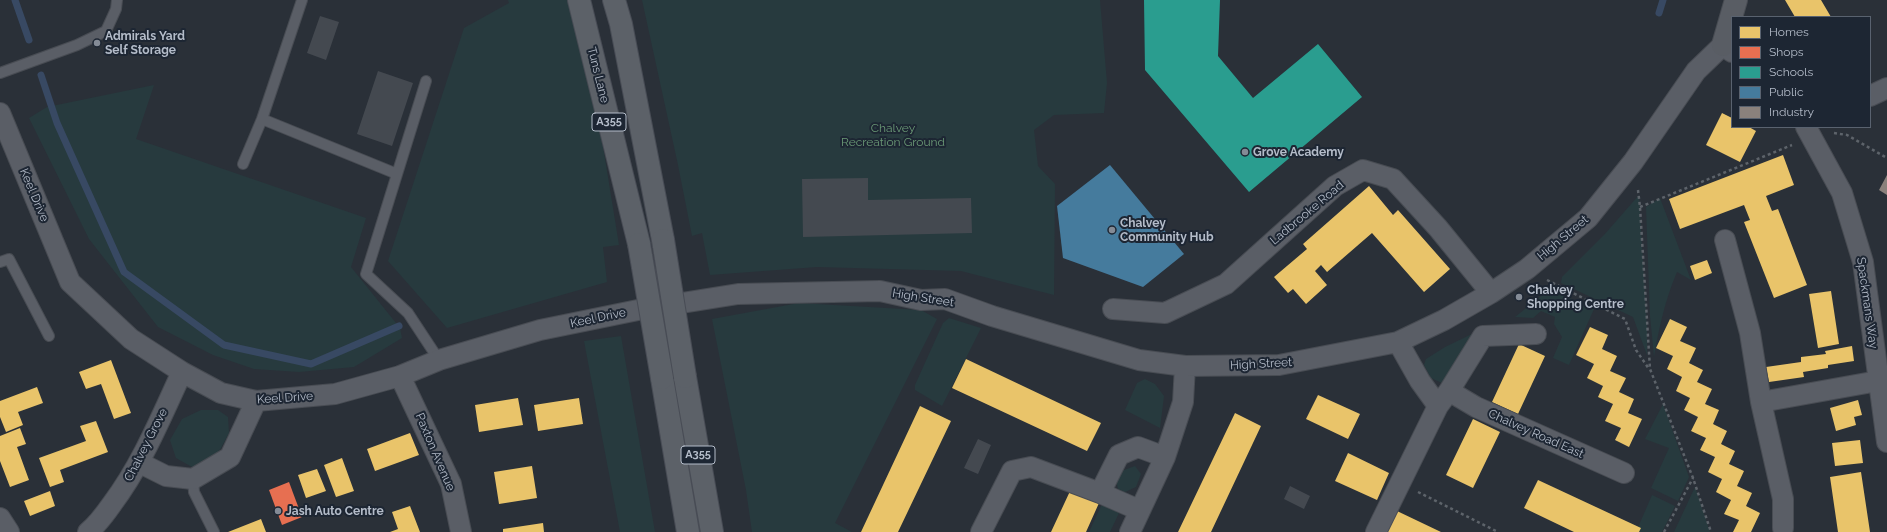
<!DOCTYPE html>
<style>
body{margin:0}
#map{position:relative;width:1887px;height:532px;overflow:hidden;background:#2a3038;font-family:Raleway,sans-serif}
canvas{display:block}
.legend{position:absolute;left:1731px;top:16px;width:140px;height:112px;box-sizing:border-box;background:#1d2633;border:1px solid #59626f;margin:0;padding:5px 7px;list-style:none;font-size:12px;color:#b4bcc9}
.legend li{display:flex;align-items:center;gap:8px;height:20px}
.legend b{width:20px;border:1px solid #59626f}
</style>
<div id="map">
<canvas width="1887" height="532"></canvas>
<ul class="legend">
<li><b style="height:11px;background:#e9c46a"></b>Homes</li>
<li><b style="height:11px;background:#e76f51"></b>Shops</li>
<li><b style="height:11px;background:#2a9d8f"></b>Schools</li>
<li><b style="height:11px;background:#457b9d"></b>Public</li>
<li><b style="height:11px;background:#8a817c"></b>Industry</li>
</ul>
</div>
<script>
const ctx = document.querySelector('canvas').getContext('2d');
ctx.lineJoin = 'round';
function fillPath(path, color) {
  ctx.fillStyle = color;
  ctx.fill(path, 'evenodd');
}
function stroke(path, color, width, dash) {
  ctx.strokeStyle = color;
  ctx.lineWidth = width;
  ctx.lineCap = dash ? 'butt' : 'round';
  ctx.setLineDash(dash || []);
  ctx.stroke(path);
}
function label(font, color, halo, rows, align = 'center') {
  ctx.font = font + ' Raleway,sans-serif';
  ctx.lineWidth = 4;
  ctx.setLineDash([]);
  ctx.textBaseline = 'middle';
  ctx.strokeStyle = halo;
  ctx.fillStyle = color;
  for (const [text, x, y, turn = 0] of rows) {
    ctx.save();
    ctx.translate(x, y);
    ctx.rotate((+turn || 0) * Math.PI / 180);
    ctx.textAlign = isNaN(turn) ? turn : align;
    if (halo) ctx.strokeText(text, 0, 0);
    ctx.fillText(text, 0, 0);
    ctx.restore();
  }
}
fillPath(new Path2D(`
 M508,0h69l19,103 23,142 -16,2 4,35 -160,46 -59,-67 76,-233 45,-25z
 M642,0h458l7,83 -3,30 -50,2 -20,15 4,36 17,18 -1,111 -93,-24 -144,-4 -107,8 -8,-42 -10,3 -14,-71z
 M154,85l-18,54 230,79 -15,49 49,61 2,10 -48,29 -55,5 -45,-3 -41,-14 -55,-28 -69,-88 -60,-121 18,-11z
 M1639,195l8,133v27l-14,-38 -72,-34 1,-6 42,-42z
 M1660,198l31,82 -14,-8c-12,28 -18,56 -23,85l-4,-41 -4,-109z
 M1550,289l44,20 -25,56 -16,-7 9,-21 -8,-13 1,-7 -14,-6 -8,7 -18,-1z
 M799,303l122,7 16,9 -102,204 17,9h-100l-6,-42 -34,-171z
 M949,318l32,10 -39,78 -27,-16v-5l28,-62z
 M1472,334l-22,45 -8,4 -11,-5 -7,-13 2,-6 19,-12z
 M621,336l34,196h-35l-36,-191z
 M1145,379l10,5 9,12 -4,32 -35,-18 12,-27z
 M1663,404l26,73 -11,24 -27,-13 18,-40 -24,-9z
 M201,410h17l10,7 1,16 -8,15 -9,12 -20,7 -16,-9 -6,-18 12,-21z
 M1135,466l6,8 -5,13 -11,5 -7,-3 -2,-10 8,-9z
 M1695,487l15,45h-36z
 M1652,495l23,11 -13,26h-26z
 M1106,504l13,9 -9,19h-21l12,-26z`), '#273a3e');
fillPath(new Path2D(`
 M1785,0h36l10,17h-36z
 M1722,113l10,5v9h17l7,4 -16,31 -34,-17z
 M1783,155l11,30 -28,11 6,15 6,-2 29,76 -33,13 -30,-76 6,-2 -6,-15 -64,24 -11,-30z
 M1369,186l24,29 5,-5 52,59 -26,23 -52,-59 -45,39 -6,-7 -6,6 12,14 -21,19 -13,-15 -5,4 -14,-16 33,-28 -4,-5z
 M1707,260l5,13 -17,7 -5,-14z
 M1831,291l8,53 -21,4 -9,-54z
 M1670,319l17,8 -7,14 16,7 -7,15 14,7 -6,12 15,7 -7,15 14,6 -6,14 14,7 -6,13 14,7 -6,13 15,7 -7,15 15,7 -6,13 14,7 -9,19h-18l6,-12 -15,-6 7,-14 -15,-8 6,-13 -14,-7 7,-15 -15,-7 6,-12 -15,-7 7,-14 -14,-7 6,-12 -14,-7 6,-14 -15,-8 6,-13 -17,-8z
 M1590,327l18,8 -6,14 15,7 -7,15 16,7 -7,14 15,7 -6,14 14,6 -13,28 -14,-7 6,-12 -16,-7 8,-17 -15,-7 5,-11 -16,-8 7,-14 -18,-9z
 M1519,344l26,12 -27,58 -26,-12z
 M1852,346l2,15 -26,4v3l-25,4 1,5 -35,5 -3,-15 35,-5v-5l25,-3 -1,-3z
 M966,359l135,64 -14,28 -135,-63z
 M111,360l20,53 -17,6 -13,-35 -15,5 -7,-17z
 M37,387l6,16 -25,9 5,13 -17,7 -6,-15v-16z
 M1318,395l42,19 -12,25 -42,-20z
 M518,398l5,27 -44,7 -4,-27z
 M579,398l4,26 -45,7 -4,-26z
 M1858,400l4,15 -8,2 2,8 -20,6 -6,-23z
 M920,406l31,15 -53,111h-37z
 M1235,413l26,13 -50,106h-33z
 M1473,419l27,13 -27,56 -27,-13z
 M96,421l12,31 -48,18 4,12 -14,5 -11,-29 47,-17 -6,-15z
 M20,428l6,16 -9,3 12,33 -19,7 -10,-26v-25z
 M410,433l9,22 -44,16 -8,-22z
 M1860,440l3,23 -28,3 -3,-23z
 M1348,453l41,20 -12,27 -42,-19z
 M342,458l12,33 -18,6 -12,-32z
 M532,466l5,32 -38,6 -5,-32z
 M317,469l9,22 -20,7 -8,-23z
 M1861,472l9,60h-32l-8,-55z
 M1538,480l103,48 -2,4h-65l-50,-24z
 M1071,489l28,14 -13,29h-35z
 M50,491l5,15 -25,10 -6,-15z
 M410,506l10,26h-30l8,-3 -6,-17z
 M1397,511l44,21h-54z
 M261,519l5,13h-38z
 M543,523l1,9h-41v-3z`), '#e9c46a');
fillPath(new Path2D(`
 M289,482l13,35 -20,8 -13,-35z`), '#e76f51');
fillPath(new Path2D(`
 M1144,0h76l-2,56 35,42 65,-54 44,53 -113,95 -104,-122z`), '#2a9d8f');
fillPath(new Path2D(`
 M1110,165l74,89 -41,33 -80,-29 -6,-52z`), '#457b9d');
fillPath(new Path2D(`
 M1887,175v20l-8,-5z`), '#8a817c');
stroke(new Path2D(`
 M15,0l14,40
 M1659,13l4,-13
 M41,75l16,48 67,149 100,73 87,19 88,-38`), '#384963', 7);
fillPath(new Path2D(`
 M320,16l19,6 -13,38 -19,-7z
 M378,71l35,12 -21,63 -35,-12z
 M868,178v22l103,-2 1,35 -169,4 -1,-58z
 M978,439l13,6 -13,29 -14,-6z
 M1290,486l20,10 -6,13 -20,-10z`), '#444950');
const lane = new Path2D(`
 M0,73l77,-28 29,-14 10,-22 1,-9
 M426,81l-60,193 42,39 31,47
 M262,119l135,55
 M243,164l19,-45 40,-119
 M0,262l9,-3 40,77
 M193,479l1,13 20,40`);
const street = new Path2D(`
 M1870,96l17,-8
 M0,113l70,169 61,57 51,33 39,21 35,8 79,-7 65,-18 39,-16 101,-30 98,-20 100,-16 142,-3 41,9 24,-1 47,17 147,44 46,6 94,-1 119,-23 46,-22 47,-27 36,-24 61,-51 45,-56 63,-91 27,-26 9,7
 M1806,127l36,66 21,69 24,180
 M1725,240l25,93 11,69 22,97v29
 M1113,309l52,4 61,-29 109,-98 28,-16 30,9 45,49 53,65
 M1398,342l22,39 18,25
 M400,376l51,108 10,48
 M1449,391l27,16 148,66
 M1761,402l117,-21
 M140,463l26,13 27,3 37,-22 26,-56
 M1139,510l-39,-17 19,-38 19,-8 27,10
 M0,518l9,14
 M88,532c10,-8 17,-18 24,-28 30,-40 49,-87 70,-132
 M981,532l31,-61 19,-4 69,26
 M1130,532l35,-75 18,-55 2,-36
 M1376,532l62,-126 11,-15 34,-55 53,-2`);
const secondary = new Path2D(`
 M1723,45l13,-45`);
const primary = new Path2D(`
 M579,0l60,244
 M614,0l7,24 42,216
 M685,377l27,155
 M662,378l26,154`);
stroke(lane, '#484c53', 12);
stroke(street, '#484c53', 22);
stroke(secondary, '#484c53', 24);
stroke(primary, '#484c55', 24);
stroke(new Path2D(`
 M1834,133l13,2 40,23
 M1638,190l2,17 10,162 43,109 18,54
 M1640,207l152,-62
 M1547,280l78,39 11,31 13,19
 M1418,492l80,40
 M1664,532l29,-54`), '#5d636a', 2.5, [3, 3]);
stroke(lane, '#5a5e66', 10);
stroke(street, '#5a5e66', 20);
stroke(secondary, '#595d64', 22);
stroke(primary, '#5c6168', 22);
const primaryBridge = new Path2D(`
 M663,240l22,137
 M639,244l23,134`);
stroke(primaryBridge, '#484c55', 24, []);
stroke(primaryBridge, '#5c6168', 22);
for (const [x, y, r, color] of [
 [97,43,4,"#848b96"],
 [1245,152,4,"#848b96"],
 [1112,230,4,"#848b96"],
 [1519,297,4,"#848b96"],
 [278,511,4,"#848b96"]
]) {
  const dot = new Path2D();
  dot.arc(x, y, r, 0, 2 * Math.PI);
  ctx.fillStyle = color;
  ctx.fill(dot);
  stroke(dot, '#1d2633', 1.5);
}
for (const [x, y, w] of [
 [609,122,34],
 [698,455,34]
]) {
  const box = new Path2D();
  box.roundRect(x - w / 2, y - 9, w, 18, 3);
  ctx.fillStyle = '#1d2633';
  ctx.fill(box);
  stroke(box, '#b4bcc9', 1);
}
label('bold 11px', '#b4bcc9', null, [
 ["A355",609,122],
 ["A355",698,455]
]);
label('bold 12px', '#b4bcc9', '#1d2633', [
 ["Admirals Yard",105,36],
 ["Self Storage",105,50],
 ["Grove Academy",1253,152],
 ["Chalvey",1120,223],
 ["Community Hub",1120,237],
 ["Chalvey",1527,290],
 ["Shopping Centre",1527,304],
 ["Jash Auto Centre",286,511]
], 'left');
label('12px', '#b4bcc9', '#1d2633', [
 ["Tuns Lane",598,75,76],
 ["Keel Drive",34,195,67],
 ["Ladbrooke Road",1307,213,-40],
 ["High Street",1563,238,-40],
 ["High Street",923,298,9],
 ["Spackmans Way",1867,303,82],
 ["Keel Drive",598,318,-12],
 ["High Street",1261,364,-3],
 ["Keel Drive",285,398,-4],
 ["Chalvey Road East",1536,434,24],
 ["Chalvey Grove",146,445,-63],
 ["Paxton Avenue",435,452,67]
]);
label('12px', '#6b9a76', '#1d2633', [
 ["Chalvey",893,128],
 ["Recreation Ground",893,142]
]);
</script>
